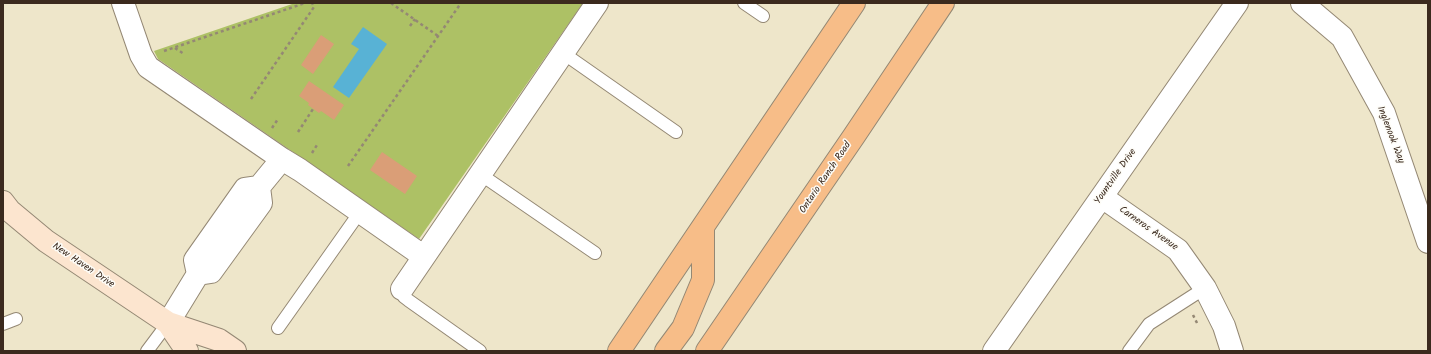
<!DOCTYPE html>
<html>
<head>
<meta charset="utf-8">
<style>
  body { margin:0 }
  #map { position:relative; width:1431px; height:354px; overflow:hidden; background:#eee6ca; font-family:Kalam,sans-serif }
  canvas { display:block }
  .frame { position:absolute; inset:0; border:4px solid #3b2a1e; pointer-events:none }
</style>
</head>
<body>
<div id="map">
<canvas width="1431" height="354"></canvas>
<div class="frame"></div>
</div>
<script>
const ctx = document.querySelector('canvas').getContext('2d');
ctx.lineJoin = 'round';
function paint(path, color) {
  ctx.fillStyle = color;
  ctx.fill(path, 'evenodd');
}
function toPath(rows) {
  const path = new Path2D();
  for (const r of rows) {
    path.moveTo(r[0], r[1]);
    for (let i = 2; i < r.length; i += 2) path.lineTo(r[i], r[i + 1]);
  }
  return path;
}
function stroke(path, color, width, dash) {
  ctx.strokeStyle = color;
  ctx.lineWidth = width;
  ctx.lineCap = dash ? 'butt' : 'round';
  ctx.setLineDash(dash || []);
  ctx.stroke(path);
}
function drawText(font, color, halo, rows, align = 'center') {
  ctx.font = font + ' Kalam,sans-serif';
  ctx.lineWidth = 3;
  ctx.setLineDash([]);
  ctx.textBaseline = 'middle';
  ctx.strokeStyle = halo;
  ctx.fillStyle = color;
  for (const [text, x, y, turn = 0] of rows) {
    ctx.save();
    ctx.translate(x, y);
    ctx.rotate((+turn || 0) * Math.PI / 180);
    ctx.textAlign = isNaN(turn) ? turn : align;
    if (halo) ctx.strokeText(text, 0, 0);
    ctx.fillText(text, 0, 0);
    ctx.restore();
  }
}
paint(toPath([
  [295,3,583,3,419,239,158,59,154,51]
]), '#adc165');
paint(toPath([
  [363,27,387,44,349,98,333,87,359,49,351,44]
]), '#58b2d5');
paint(toPath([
  [321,35,334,44,313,74,301,65],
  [309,81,344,105,334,120,321,111,319,113,308,105,309,103,299,96],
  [382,152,417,176,405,194,370,170]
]), '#da9e77');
const lane = toPath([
  [744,3,763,16],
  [563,53,676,132],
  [480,174,595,253],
  [402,289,404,297,408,300,480,351],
  [3,324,16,319],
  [278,328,360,212],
  [147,351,168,323],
  [1129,351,1149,324,1205,288]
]);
const street = toPath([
  [123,3,141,55,148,67,282,159,300,170,423,256],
  [1302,3,1342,37,1384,113,1428,242],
  [1102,197,1178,250,1205,288,1224,326,1232,351],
  [198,274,211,272,261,203,259,187],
  [402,289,597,3],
  [168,323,198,274,195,260,245,189,259,187,282,159],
  [994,351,1237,3]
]);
const secondary = toPath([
  [3,202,10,211,46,241,168,323,219,340,235,351],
  [168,323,187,351]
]);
const primary = toPath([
  [619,351,854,3],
  [666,351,683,328,703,280,703,227],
  [707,351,854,136,943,3]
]);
stroke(lane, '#948874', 14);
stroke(street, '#948874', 24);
stroke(secondary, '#948874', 24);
stroke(primary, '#948874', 24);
stroke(toPath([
  [391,3,438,36],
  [410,26,415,19],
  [175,48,184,54],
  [164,51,305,3],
  [251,99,314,7,312,3],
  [272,128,278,119],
  [298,132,313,109],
  [312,153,317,145],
  [348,166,461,3],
  [1193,315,1198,325]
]), '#948874', 2.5, [3, 3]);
stroke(lane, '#fff', 12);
stroke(street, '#fff', 22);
stroke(secondary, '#fce5cf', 22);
stroke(primary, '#f7bd88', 22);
drawText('10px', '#3b2a1e', '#fdfcf7', [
  ["Inglenook Way",1390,135,69],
  ["Yountville Drive",1116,177,-55],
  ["Ontario Ranch Road",826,178,-56],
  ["Carneros Avenue",1148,229,35],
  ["New Haven Drive",83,266,34]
]);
</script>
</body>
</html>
